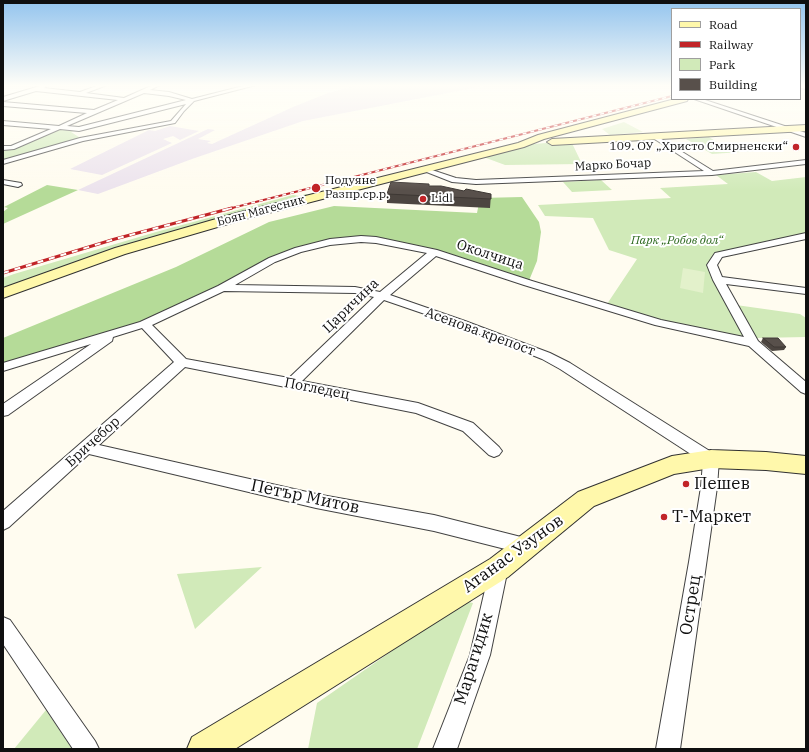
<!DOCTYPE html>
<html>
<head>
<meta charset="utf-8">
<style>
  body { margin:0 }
  #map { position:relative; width:809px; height:752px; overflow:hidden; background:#fffcf0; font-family:"IBM Plex Serif",serif }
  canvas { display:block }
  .frame { position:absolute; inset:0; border:4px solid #0f0f0f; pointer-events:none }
  .legend { position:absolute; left:671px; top:8px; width:130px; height:92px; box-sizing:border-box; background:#fff; border:1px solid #9f9f9f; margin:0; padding:5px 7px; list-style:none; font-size:12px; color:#0f0f0f }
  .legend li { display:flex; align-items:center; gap:8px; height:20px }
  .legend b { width:20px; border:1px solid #9f9f9f }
</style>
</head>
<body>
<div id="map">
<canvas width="809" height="752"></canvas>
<div class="frame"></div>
<ul class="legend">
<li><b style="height:5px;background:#fff8ab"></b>Road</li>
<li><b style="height:5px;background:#c12428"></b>Railway</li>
<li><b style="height:11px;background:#d1eab9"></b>Park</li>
<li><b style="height:11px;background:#58504b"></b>Building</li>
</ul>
</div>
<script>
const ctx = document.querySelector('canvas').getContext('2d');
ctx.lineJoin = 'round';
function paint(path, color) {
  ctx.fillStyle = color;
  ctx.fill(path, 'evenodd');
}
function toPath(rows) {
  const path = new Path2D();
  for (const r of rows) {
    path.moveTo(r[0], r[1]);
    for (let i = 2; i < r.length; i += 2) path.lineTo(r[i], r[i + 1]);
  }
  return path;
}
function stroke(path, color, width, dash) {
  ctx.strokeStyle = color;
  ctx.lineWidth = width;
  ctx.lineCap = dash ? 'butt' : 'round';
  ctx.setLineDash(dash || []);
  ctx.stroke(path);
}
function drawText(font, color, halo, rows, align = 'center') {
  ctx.font = font + ' "IBM Plex Serif",serif';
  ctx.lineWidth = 4;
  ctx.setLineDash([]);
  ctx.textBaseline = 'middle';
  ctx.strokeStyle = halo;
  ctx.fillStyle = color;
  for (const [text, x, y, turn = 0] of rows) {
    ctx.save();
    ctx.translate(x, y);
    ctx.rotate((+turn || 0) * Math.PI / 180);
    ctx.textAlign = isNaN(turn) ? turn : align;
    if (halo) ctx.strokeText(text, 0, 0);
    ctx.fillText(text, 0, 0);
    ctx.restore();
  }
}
paint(toPath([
  [358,85,489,85,303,121,192,159,98,194,78,190,208,129,215,130,198,139,211,141,207,143,212,144,293,107,328,93],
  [170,126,199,131,180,140,173,136,163,139,172,143,102,175,70,169,149,130,155,131]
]), '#ece3ed');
paint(toPath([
  [58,128,78,130,71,132,82,139,3,162,3,149,10,150],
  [709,137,720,144,738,142,755,151,712,154,686,139],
  [571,141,582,164,505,165,478,155,521,145],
  [756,172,772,181,806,177,806,236,718,255,712,265,753,343,605,307,637,259,609,250,593,218,545,216,538,205,671,198,660,188,728,184,716,175],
  [601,180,612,190,572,192,563,182],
  [306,194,309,196,3,290,3,278,14,274,156,232,293,195,299,196],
  [736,305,800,314,806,318,806,337,757,338],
  [262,567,195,629,177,574],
  [464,601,473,603,417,749,308,749,317,703],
  [46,710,72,749,14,749]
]), '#d1eab9');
paint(toPath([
  [47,185,78,190,3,224,3,212,8,208,4,207],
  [522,197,539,222,541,232,537,261,528,283,434,252,361,239,298,250,144,324,3,367,3,338,176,267,269,222,334,206,477,213,480,198]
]), '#b5db98');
paint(toPath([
  [624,122,643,132,610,135,602,129],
  [683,268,705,272,703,293,680,288]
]), '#e3f1cb');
const street = toPath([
  [43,85,46,87,44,88,80,92,99,85,107,85,86,93,124,98,153,85,160,85,150,90,169,92,192,99,247,85,256,85,194,101,184,111,175,123,83,141,3,164,3,160,80,138,171,121,186,104,79,131,60,129,14,149,3,150,3,146,11,146,51,129,3,125,3,121,59,126,87,113,3,106,3,102,94,110,118,100,36,91,3,101,3,97,43,85],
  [144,93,169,96,186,100,79,127,67,126,144,93],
  [800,85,806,85,806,89,800,88,800,85],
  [694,99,702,99,806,133,806,137,694,99],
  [655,135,713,171,806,160,806,164,712,175,476,184,452,182,419,169,423,167,456,178,476,180,704,171,653,138,652,137,655,135],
  [3,180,21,183,22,185,18,187,3,184,3,180],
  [806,233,806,239,722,257,717,265,722,277,806,288,806,294,726,284,758,341,806,382,806,394,801,392,749,346,655,325,524,285,436,256,390,295,465,321,550,353,570,363,716,455,719,459,717,487,680,749,656,749,689,562,701,487,703,462,560,369,542,359,457,325,384,300,302,381,418,403,473,423,499,447,502,451,499,455,494,457,489,455,463,431,416,413,185,367,99,445,316,494,434,515,525,538,531,540,534,546,531,552,525,554,434,531,316,508,89,454,9,527,3,530,3,511,174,362,142,328,113,337,112,341,8,415,3,416,3,404,91,344,3,371,3,363,140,322,218,286,269,258,295,248,330,239,361,236,376,237,437,250,532,281,661,320,744,337,713,280,707,265,715,253,806,233],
  [361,242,376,243,427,253,380,292,355,287,235,285,275,262,301,252,330,245,361,242],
  [224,291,355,293,374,297,289,378,186,359,152,325,224,291],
  [499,559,505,562,508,568,490,655,457,749,433,749,470,655,490,568,493,562,499,559],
  [3,617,10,620,95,741,99,749,73,749,3,644,3,617]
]);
const secondary = toPath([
  [675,99,688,99,687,101,544,139,524,147,245,219,125,254,3,298,3,288,115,248,237,213,518,143,538,135,675,99],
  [806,125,806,131,552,145,547,142,552,139,806,125],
  [711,450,766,452,806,456,806,474,766,470,711,468,674,474,594,506,508,577,235,749,187,749,192,737,490,559,578,492,672,456,711,450]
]);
stroke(street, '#424242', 2);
stroke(secondary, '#313131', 2);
paint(street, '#fff');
paint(secondary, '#fff8ab');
const railFar1 = toPath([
  [228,209,672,96]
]);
const rail = toPath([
  [3,273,115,239,232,208]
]);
stroke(railFar1, '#c12428', 2);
stroke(rail, '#c12428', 3);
stroke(railFar1, '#fff', 1.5, [4]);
stroke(rail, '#fff', 2, [6]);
paint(toPath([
  [429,186,464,191,491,194,490,208,387,203,387,194],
  [763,338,786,347,784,350,772,351,761,342]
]), '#4c4540');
const building = toPath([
  [391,182,429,184,429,186,441,186,464,191,466,189,491,194,491,199,387,194,391,182],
  [763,338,778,338,786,347,774,347,763,338]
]);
paint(building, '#58504b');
stroke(building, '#3e3834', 1);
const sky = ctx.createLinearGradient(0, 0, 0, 190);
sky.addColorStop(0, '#93c4ee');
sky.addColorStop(0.45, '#fffef8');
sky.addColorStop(1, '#fffef800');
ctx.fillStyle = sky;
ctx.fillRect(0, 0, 809, 190);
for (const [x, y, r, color] of [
  [796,147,4,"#c12428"],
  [316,188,5,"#c12428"],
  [423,199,4,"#c12428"],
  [686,484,4,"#c12428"],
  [664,517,4,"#c12428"]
]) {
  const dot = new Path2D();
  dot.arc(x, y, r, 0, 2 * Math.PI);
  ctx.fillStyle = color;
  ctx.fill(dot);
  stroke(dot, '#fff', 1.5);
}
drawText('12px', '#0f0f0f', '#fff', [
  ["109. ОУ „Христо Смирненски“",788,147,"right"],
  ["Подуяне",325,181],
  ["Разпр.ср.р.",325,195],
  ["Lidl",431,199]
], 'left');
drawText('12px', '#0f0f0f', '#fff', [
  ["Марко Бочар",613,165,-3],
  ["Боян Магесник",261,211,-15]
]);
drawText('italic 12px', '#2b681d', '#fff', [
  ["Парк „Робов дол“",677,241]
]);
drawText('14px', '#0f0f0f', '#fff', [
  ["Околчица",490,255,18],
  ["Царичина",351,306,-44],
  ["Асенова крепост",480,332,20],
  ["Погледец",317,389,11],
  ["Бричебор",93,442,-42]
]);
drawText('17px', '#0f0f0f', '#fff', [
  ["Пешев",694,484],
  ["Т-Маркет",672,517]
], 'left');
drawText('17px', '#0f0f0f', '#fff', [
  ["Петър Митов",305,497,12],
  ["Атанас Узунов",513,554,-36],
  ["Острец",691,605,-81],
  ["Марагидик",474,659,-73]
]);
</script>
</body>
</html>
